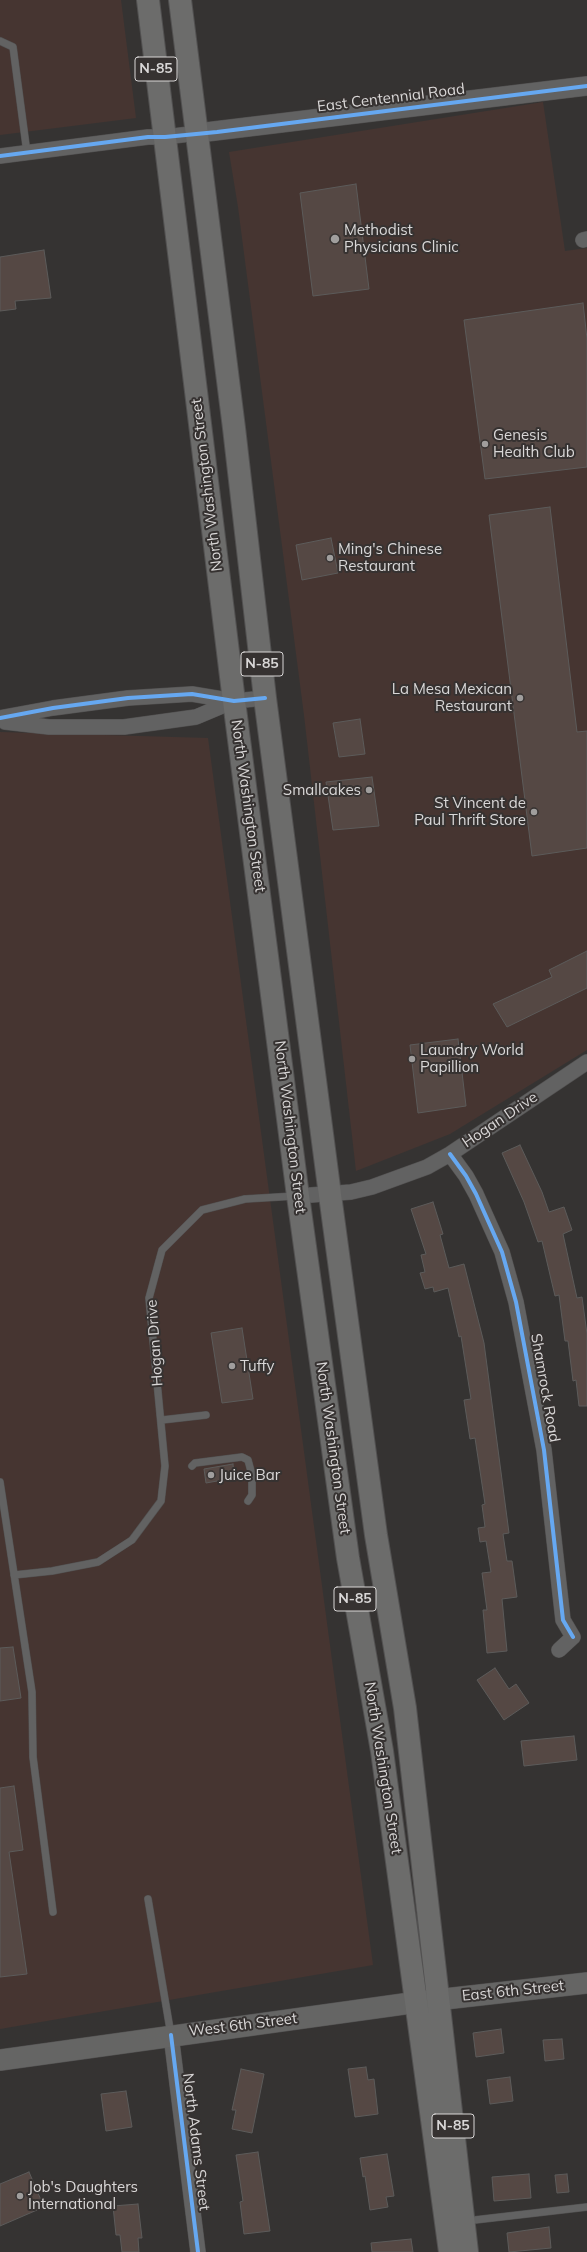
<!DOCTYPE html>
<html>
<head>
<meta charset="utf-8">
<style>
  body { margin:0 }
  canvas { display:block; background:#353332 }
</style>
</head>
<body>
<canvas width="587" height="2252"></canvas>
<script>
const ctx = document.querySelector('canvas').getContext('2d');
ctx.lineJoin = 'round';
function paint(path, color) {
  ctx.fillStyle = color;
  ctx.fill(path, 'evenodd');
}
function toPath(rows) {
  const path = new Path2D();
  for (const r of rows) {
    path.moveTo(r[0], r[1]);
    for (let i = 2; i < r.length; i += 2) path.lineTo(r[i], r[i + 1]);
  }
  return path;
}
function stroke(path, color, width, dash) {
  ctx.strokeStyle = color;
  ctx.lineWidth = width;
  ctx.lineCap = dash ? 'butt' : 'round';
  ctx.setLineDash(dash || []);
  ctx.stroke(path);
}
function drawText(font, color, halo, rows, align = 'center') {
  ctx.font = font + ' Mulish,sans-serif';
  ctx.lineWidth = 4;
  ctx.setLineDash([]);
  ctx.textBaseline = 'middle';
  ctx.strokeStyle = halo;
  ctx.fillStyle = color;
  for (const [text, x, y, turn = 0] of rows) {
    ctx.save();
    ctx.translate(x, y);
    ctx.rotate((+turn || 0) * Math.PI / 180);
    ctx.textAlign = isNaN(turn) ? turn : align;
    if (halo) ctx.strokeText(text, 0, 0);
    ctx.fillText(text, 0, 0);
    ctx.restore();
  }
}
paint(toPath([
  [0,0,121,0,136,118,0,135],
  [543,102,565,251,587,248,587,1050,450,1134,356,1171,304,715,238,207,229,152],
  [0,732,208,738,373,1965,0,2029]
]), '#463531');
const building = toPath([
  [356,184,369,289,313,296,300,193,356,184],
  [44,250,51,298,15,301,16,309,0,311,0,257,44,250],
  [583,303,587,339,587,467,485,479,464,320,583,303],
  [550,507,577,732,587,731,587,848,532,856,489,515,550,507],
  [331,538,338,573,302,580,296,545,331,538],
  [360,719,365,754,339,757,333,723,360,719],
  [372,777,379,826,333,830,326,782,372,777],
  [587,951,587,988,507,1027,493,1004,552,977,549,970,587,951],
  [458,1039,466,1106,418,1113,410,1045,458,1039],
  [520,1145,542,1192,549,1212,564,1207,572,1230,563,1234,577,1298,582,1297,587,1334,587,1406,579,1406,576,1380,573,1381,568,1341,565,1341,559,1295,555,1296,542,1241,538,1242,524,1202,502,1153,520,1145],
  [433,1202,443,1234,440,1235,449,1268,464,1264,484,1343,509,1533,503,1534,507,1561,512,1561,517,1597,502,1599,507,1651,487,1653,483,1610,487,1610,482,1573,491,1572,486,1541,480,1542,478,1528,485,1527,482,1505,485,1504,475,1438,470,1439,464,1400,471,1399,461,1336,459,1337,448,1288,434,1292,433,1287,425,1289,420,1273,425,1272,421,1255,426,1254,411,1209,433,1202],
  [242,1328,253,1399,222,1403,211,1333,242,1328],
  [233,1464,234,1478,206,1483,204,1469,233,1464],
  [13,1647,21,1698,0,1701,0,1648,13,1647],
  [495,1668,509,1689,516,1684,529,1703,504,1720,477,1680,495,1668],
  [574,1736,577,1760,524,1766,521,1741,574,1736],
  [14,1786,23,1850,9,1852,27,1974,0,1977,0,1788,14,1786],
  [501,2029,504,2053,476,2057,473,2033,501,2029],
  [562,2039,564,2059,545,2061,543,2040,562,2039],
  [366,2067,368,2080,374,2079,378,2114,355,2117,348,2069,366,2067],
  [241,2069,264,2074,252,2133,232,2129,236,2110,232,2110,241,2069],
  [510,2077,513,2101,490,2104,487,2080,510,2077],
  [126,2091,132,2127,106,2131,101,2094,126,2091],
  [258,2152,270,2231,244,2234,240,2202,243,2201,236,2155,258,2152],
  [387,2154,394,2196,386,2197,388,2207,370,2210,365,2176,363,2177,360,2158,387,2154],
  [29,2172,44,2207,0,2226,0,2184,29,2172],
  [529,2174,531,2198,494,2201,492,2177,529,2174],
  [567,2174,569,2192,557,2193,555,2175,567,2174],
  [138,2204,142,2238,138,2238,139,2252,122,2252,120,2235,116,2235,113,2206,138,2204],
  [549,2227,551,2248,509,2252,507,2233,549,2227],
  [411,2239,413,2252,372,2252,371,2243,411,2239]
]);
paint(building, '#554844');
stroke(building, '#5c5b5a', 1);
const service = toPath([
  [0,41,13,47,27,153],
  [162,1420,206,1415],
  [192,1466,195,1463,242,1457,248,1460,252,1475,252,1495,248,1501],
  [0,1482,32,1692,33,1757,53,1912],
  [14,1575,52,1571,98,1562,132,1540,161,1501,165,1466,149,1298,162,1250,202,1210,245,1199,295,1196],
  [148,1899,171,2035],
  [466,2221,587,2207]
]);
const minor = toPath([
  [0,156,148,137,165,137,198,133],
  [583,240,587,239],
  [0,718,53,708,128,698,192,694,234,701,265,698],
  [5,722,49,727,124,727,196,717,234,701],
  [450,1154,466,1176,476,1194,502,1252,516,1302,544,1450,563,1620,573,1637],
  [298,1196,351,1192,372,1187,427,1167,450,1154,587,1062],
  [559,1650,573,1637],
  [171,2035,198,2252]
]);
const tertiary = toPath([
  [198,133,587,86]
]);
const secondary = toPath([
  [0,2060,418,2002,587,1983]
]);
const primary = toPath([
  [148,0,234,701,298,1196,348,1558,382,1751,450,2252],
  [180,0,234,428,265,698,330,1195,376,1535,405,1708,467,2252]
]);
stroke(service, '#525151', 8);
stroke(minor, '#525151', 16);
stroke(tertiary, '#525151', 20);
stroke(secondary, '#525151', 22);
stroke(primary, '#525151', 24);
stroke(service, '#626262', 7);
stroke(minor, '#626262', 15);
stroke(tertiary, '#626262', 19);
stroke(secondary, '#656564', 21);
stroke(primary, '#6c6c6b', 22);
stroke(toPath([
  [0,156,148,137,165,137,217,132,587,86],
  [0,718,53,708,128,698,192,694,234,701,265,698],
  [450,1154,466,1176,476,1194,502,1252,516,1302,544,1450,563,1620,573,1637],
  [171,2035,198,2252]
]), '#66a8f1', 4);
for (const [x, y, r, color] of [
  [335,239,5,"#a09e9d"],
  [485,444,4,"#a09e9d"],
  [330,558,4,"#a09e9d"],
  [520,698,4,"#a09e9d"],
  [369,790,4,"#a09e9d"],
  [534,812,4,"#a09e9d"],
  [412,1059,4,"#a09e9d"],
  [232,1366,4,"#a09e9d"],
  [211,1475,4,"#a09e9d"],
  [20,2196,4,"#a09e9d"]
]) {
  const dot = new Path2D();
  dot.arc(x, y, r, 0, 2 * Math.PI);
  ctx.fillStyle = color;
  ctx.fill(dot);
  stroke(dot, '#363231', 1.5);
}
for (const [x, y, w] of [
  [156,69,42],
  [262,664,42],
  [355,1599,42],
  [453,2126,42]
]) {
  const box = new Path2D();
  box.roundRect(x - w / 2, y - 12, w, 24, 3);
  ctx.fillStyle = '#363231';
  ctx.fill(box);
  stroke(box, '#d9d7d7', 1);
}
drawText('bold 14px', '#d9d7d7', null, [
  ["N-85",156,69],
  ["N-85",262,664],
  ["N-85",355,1599],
  ["N-85",453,2126]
]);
drawText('15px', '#d9d7d7', '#363231', [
  ["East Centennial Road",391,98,-7],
  ["North Washington Street",207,485,-97],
  ["North Washington Street",248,806,82],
  ["Hogan Drive",500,1120,-34],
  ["North Washington Street",290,1127,83],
  ["Hogan Drive",155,1343,-94],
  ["Shamrock Road",545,1388,80],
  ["North Washington Street",333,1448,82],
  ["North Washington Street",383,1768,81],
  ["East 6th Street",513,1991,-6],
  ["West 6th Street",243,2025,-7],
  ["North Adams Street",196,2142,83]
]);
drawText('15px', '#d9d7d7', '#363231', [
  ["Methodist",344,230],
  ["Physicians Clinic",344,247],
  ["Genesis",493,435],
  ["Health Club",493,452],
  ["Ming's Chinese",338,549],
  ["Restaurant",338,566],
  ["La Mesa Mexican",512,689,"right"],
  ["Restaurant",512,706,"right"],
  ["Smallcakes",361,790,"right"],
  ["St Vincent de",526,803,"right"],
  ["Paul Thrift Store",526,820,"right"],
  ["Laundry World",420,1050],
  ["Papillion",420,1067],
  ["Tuffy",240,1366],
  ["Juice Bar",219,1475],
  ["Job's Daughters",28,2187],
  ["International",28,2204]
], 'left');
</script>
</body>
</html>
